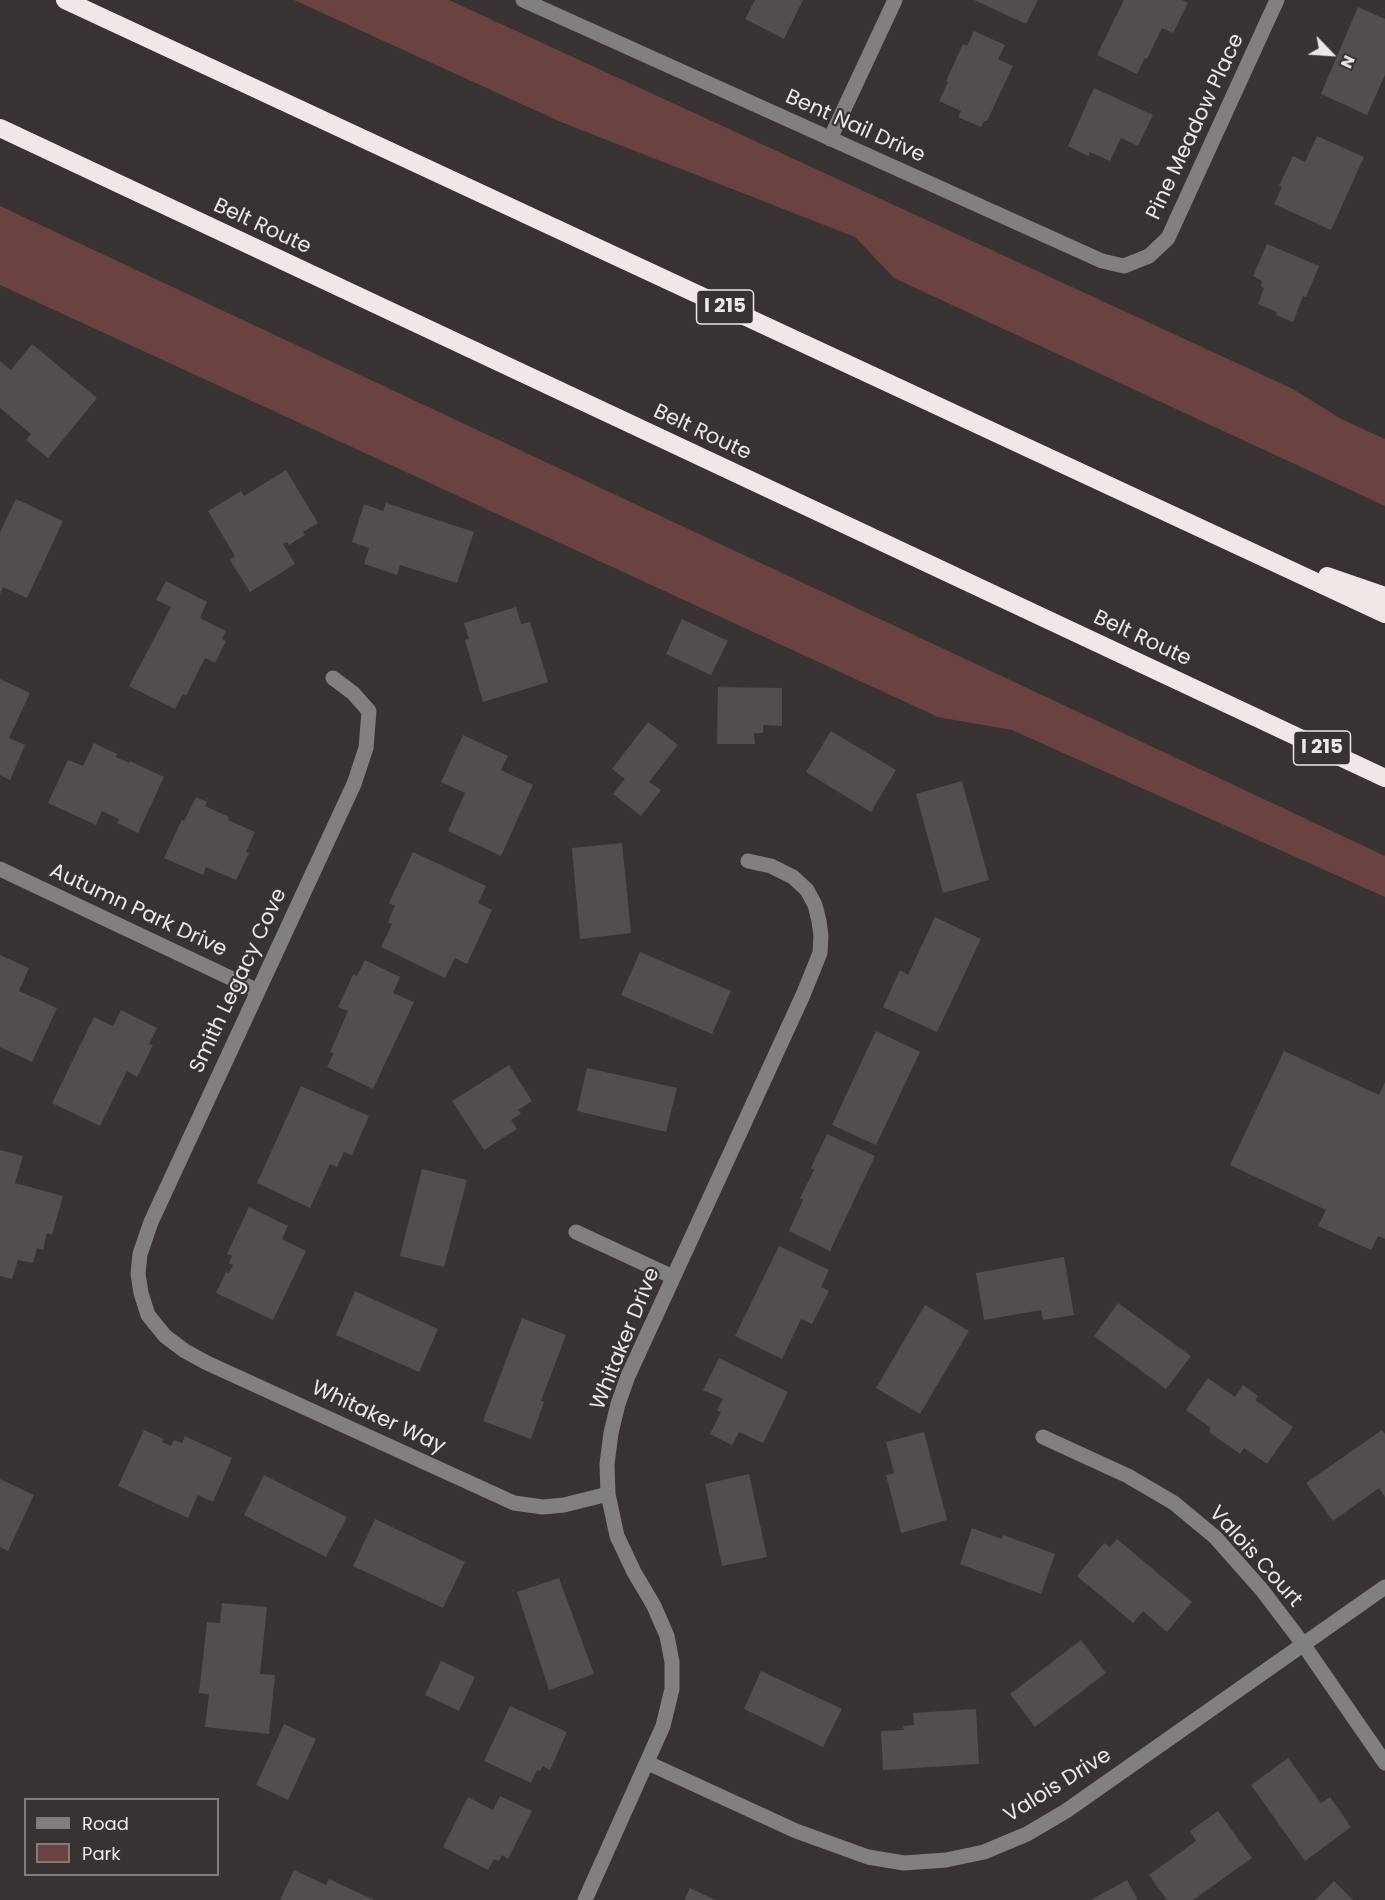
<!DOCTYPE html>
<html>
<head>
<meta charset="utf-8">
<style>
  body { margin:0 }
  #map { position:relative; width:1385px; height:1900px; overflow:hidden; background:#393232; font-family:Poppins,sans-serif }
  canvas { display:block }
  .legend { position:absolute; left:24px; top:1798px; width:195px; height:78px; box-sizing:border-box; background:#393232; border:2px solid #817b7b; margin:0; padding:8px 10px; list-style:none; font-size:18px; color:#ede8e8 }
  .legend li { display:flex; align-items:center; gap:12px; height:30px }
  .legend b { width:30px; border:2px solid #817b7b }
  .north { position:absolute; left:1301px; top:24px; width:60px; height:60px; -webkit-text-stroke:4px #393232; paint-order:stroke; rotate:115deg; font-size:16px; font-weight:700; line-height:24px; text-align:center; color:#ede8e8 }
  .north::after { content:''; display:block; margin:auto; width:21px; height:27px; background:#ede8e8; clip-path:polygon(50% 0,100% 100%,50% 72%,0 100%) }
</style>
</head>
<body>
<div id="map">
<canvas width="1385" height="1900"></canvas>
<ul class="legend">
<li><b style="height:8px;background:#827f7f"></b>Road</li>
<li><b style="height:16px;background:#6b4242"></b>Park</li>
</ul>
<div class="north">N</div>
</div>
<script>
const ctx = document.querySelector('canvas').getContext('2d');
ctx.lineJoin = 'round';
function paint(path, color) {
  ctx.fillStyle = color;
  ctx.fill(path, 'evenodd');
}
function toPath(rows) {
  const path = new Path2D();
  for (const r of rows) {
    path.moveTo(r[0], r[1]);
    for (let i = 2; i < r.length; i += 2) path.lineTo(r[i], r[i + 1]);
  }
  return path;
}
function stroke(path, color, width, dash) {
  ctx.strokeStyle = color;
  ctx.lineWidth = width;
  ctx.lineCap = dash ? 'butt' : 'round';
  ctx.setLineDash(dash || []);
  ctx.stroke(path);
}
function drawText(font, color, halo, rows, align = 'center') {
  ctx.font = font + ' Poppins,sans-serif';
  ctx.lineWidth = 4.5;
  ctx.setLineDash([]);
  ctx.textBaseline = 'middle';
  ctx.strokeStyle = halo;
  ctx.fillStyle = color;
  for (const [text, x, y, turn = 0] of rows) {
    ctx.save();
    ctx.translate(x, y);
    ctx.rotate((+turn || 0) * Math.PI / 180);
    ctx.textAlign = isNaN(turn) ? turn : align;
    if (halo) ctx.strokeText(text, 0, 0);
    ctx.fillText(text, 0, 0);
    ctx.restore();
  }
}
paint(toPath([
  [294,0,449,0,1215,353,1293,389,1341,419,1385,439,1385,506,894,278,855,237,561,122],
  [0,206,1385,856,1385,897,1012,730,938,717,0,285]
]), '#6b4242');
paint(toPath([
  [755,0,803,0,784,39,745,19],
  [974,0,1038,0,1026,24],
  [1124,0,1182,0,1188,3,1173,33,1162,28,1147,59,1145,58,1137,74,1097,55],
  [1358,7,1385,19,1385,75,1367,115,1321,94],
  [974,31,1005,45,998,59,1013,66,987,121,984,121,981,127,958,117,961,111,939,101,948,82,946,81,963,44,967,46],
  [1094,88,1153,115,1138,146,1121,138,1110,161,1090,152,1088,156,1068,146],
  [1317,136,1364,157,1331,230,1274,204,1282,187,1279,186,1293,156,1305,162],
  [1267,244,1319,266,1306,297,1303,296,1293,322,1276,315,1277,312,1258,304,1264,288,1261,286,1262,281,1253,276],
  [32,344,97,398,48,458,26,440,31,434,0,408,0,361,11,370],
  [286,470,318,523,303,532,305,535,289,545,287,542,283,544,295,564,250,592,230,560,235,556,208,511,241,491,244,496],
  [16,499,63,521,27,598,3,587,0,594,0,532],
  [386,503,474,532,457,583,400,565,397,575,364,564,369,548,352,542,364,504,383,511],
  [166,581,207,602,200,618,226,631,222,639,226,641,215,663,205,658,186,696,183,694,175,709,129,686,171,607,156,600],
  [516,607,521,624,530,622,548,682,483,702,465,640,469,639,464,623],
  [682,619,728,641,711,675,666,654],
  [0,679,30,693,9,738,25,745,10,780,0,775],
  [718,687,782,688,782,726,763,725,763,733,754,733,755,744,717,744],
  [648,722,678,745,649,782,661,790,641,816,613,794,625,779,612,769],
  [831,731,896,770,871,812,806,772],
  [463,735,508,756,501,770,533,785,501,856,448,831,465,793,441,782],
  [94,743,117,754,116,757,129,763,130,761,164,777,138,833,117,823,119,819,102,811,96,825,48,803,68,760,83,766],
  [962,781,989,880,943,893,916,794],
  [196,797,207,802,205,806,229,817,228,820,255,832,246,852,249,853,236,880,206,867,203,875,164,858,182,820,184,821],
  [622,843,631,933,580,939,572,848],
  [413,852,486,886,478,903,492,910,467,964,455,958,445,978,381,947,392,924,388,922,395,906,389,903],
  [935,917,981,939,937,1032,883,1007,900,970,908,975],
  [640,952,731,991,712,1034,621,995],
  [0,955,29,968,19,991,57,1008,32,1062,0,1047],
  [365,960,400,977,393,993,414,1002,373,1089,327,1067,334,1053,330,1052,348,1011,338,1007,353,975,357,976],
  [121,1010,157,1028,149,1044,153,1045,137,1077,127,1071,100,1126,52,1103,94,1017,113,1026],
  [876,1031,920,1052,876,1145,832,1125],
  [1284,1051,1379,1095,1385,1082,1385,1239,1378,1236,1371,1250,1318,1226,1326,1210,1230,1165],
  [509,1065,532,1101,518,1110,521,1114,511,1120,517,1129,484,1150,452,1101],
  [587,1068,677,1088,666,1132,577,1111],
  [301,1086,369,1116,352,1155,344,1152,337,1167,330,1164,310,1208,257,1183],
  [827,1134,875,1156,830,1251,789,1231,803,1200,800,1198,814,1170,811,1168],
  [0,1150,23,1156,15,1183,63,1196,52,1235,47,1233,43,1250,37,1248,33,1263,18,1260,12,1279,0,1276],
  [422,1169,467,1180,444,1267,400,1256],
  [249,1207,288,1226,282,1239,306,1251,273,1320,216,1293,226,1272,228,1274,233,1265,229,1263,232,1256,227,1254],
  [779,1246,829,1270,821,1287,829,1291,812,1324,801,1319,782,1359,735,1336],
  [1064,1257,1074,1315,1043,1320,1041,1310,984,1320,976,1273],
  [355,1291,438,1329,419,1372,336,1335],
  [1118,1303,1191,1356,1166,1389,1094,1336],
  [925,1305,969,1331,920,1414,876,1388],
  [522,1318,566,1335,541,1401,544,1402,531,1439,483,1421],
  [719,1358,788,1392,763,1443,739,1432,732,1445,710,1434,721,1412,717,1410,723,1399,703,1390],
  [1208,1378,1235,1397,1243,1385,1258,1396,1255,1400,1293,1427,1267,1464,1244,1448,1240,1454,1209,1432,1211,1428,1186,1410],
  [144,1430,164,1439,162,1442,171,1446,174,1440,182,1443,185,1436,232,1458,213,1502,198,1495,188,1518,118,1486],
  [1382,1430,1385,1434,1385,1497,1379,1488,1333,1521,1306,1483],
  [924,1432,947,1520,901,1533,886,1475,894,1473,886,1442],
  [749,1474,767,1557,722,1566,705,1484],
  [264,1475,347,1517,326,1557,244,1515],
  [0,1479,34,1495,8,1551,0,1547],
  [375,1519,465,1562,443,1608,353,1566],
  [972,1528,1002,1539,1003,1535,1055,1554,1041,1594,960,1564],
  [1117,1539,1192,1602,1167,1632,1143,1611,1133,1623,1077,1576,1104,1543,1110,1547],
  [559,1578,594,1674,549,1690,517,1592],
  [222,1603,267,1607,260,1674,275,1675,269,1734,205,1727,209,1694,199,1693,207,1622,220,1623],
  [1081,1640,1106,1673,1035,1727,1010,1694],
  [441,1661,475,1677,459,1711,425,1695],
  [761,1671,842,1709,823,1747,744,1709],
  [510,1706,567,1732,550,1770,543,1766,540,1771,537,1770,531,1783,484,1761],
  [976,1709,979,1764,883,1770,881,1731,904,1730,903,1726,914,1725,913,1713],
  [284,1724,316,1739,288,1800,256,1785],
  [1288,1758,1321,1803,1330,1797,1351,1827,1305,1861,1251,1785],
  [500,1796,532,1811,508,1859,502,1855,499,1861,494,1859,488,1870,443,1847,468,1797,493,1810],
  [1218,1811,1252,1858,1193,1900,1167,1900,1149,1875,1196,1841,1190,1831],
  [294,1870,326,1885,329,1879,374,1900,280,1900],
  [1127,1880,1138,1900,1091,1900],
  [1334,1881,1353,1900,1315,1900],
  [690,1888,715,1900,684,1900]
]), '#544d4d');
stroke(toPath([
  [523,0,1102,261,1124,266,1149,256,1168,238,1277,0],
  [830,139,895,0],
  [333,678,353,693,369,711,366,748,354,784,151,1222,140,1254,138,1274,141,1293,148,1315,165,1336,185,1351,207,1363,514,1503,543,1507,564,1505,608,1494],
  [0,869,258,991],
  [576,1232,673,1277],
  [1043,1437,1128,1476,1174,1503,1215,1537,1262,1590,1303,1644,1385,1763],
  [648,1763,796,1831,868,1857,904,1863,946,1860,984,1852,1027,1834,1066,1811,1385,1587],
  [585,1900,663,1726,672,1689,672,1662,667,1636,654,1606,634,1572,617,1536,608,1494,607,1464,611,1433,618,1404,628,1376,803,995,820,953,821,936,819,921,815,905,807,890,793,877,771,866,748,861]
]), '#827f7f', 15);
stroke(toPath([
  [65,0,1385,614],
  [0,128,1385,778],
  [1327,576,1385,596]
]), '#f0e7e7', 18);
for (const [x, y, w] of [
  [725,307,57],
  [1322,748,57]
]) {
  const box = new Path2D();
  box.roundRect(x - w / 2, y - 17, w, 34, 4.5);
  ctx.fillStyle = '#393232';
  ctx.fill(box);
  stroke(box, '#ede8e8', 1.5);
}
drawText('bold 20px', '#ede8e8', null, [
  ["I 215",725,307],
  ["I 215",1322,748]
]);
drawText('21px', '#ede8e8', '#393232', [
  ["Bent Nail Drive",855,127,24],
  ["Pine Meadow Place",1196,127,-65],
  ["Belt Route",262,227,25],
  ["Belt Route",702,433,25],
  ["Belt Route",1142,639,25],
  ["Autumn Park Drive",138,911,25],
  ["Smith Legacy Cove",239,981,-65],
  ["Whitaker Drive",626,1339,-68],
  ["Whitaker Way",378,1418,25],
  ["Valois Court",1255,1557,48],
  ["Valois Drive",1058,1786,-32]
]);
</script>
</body>
</html>
